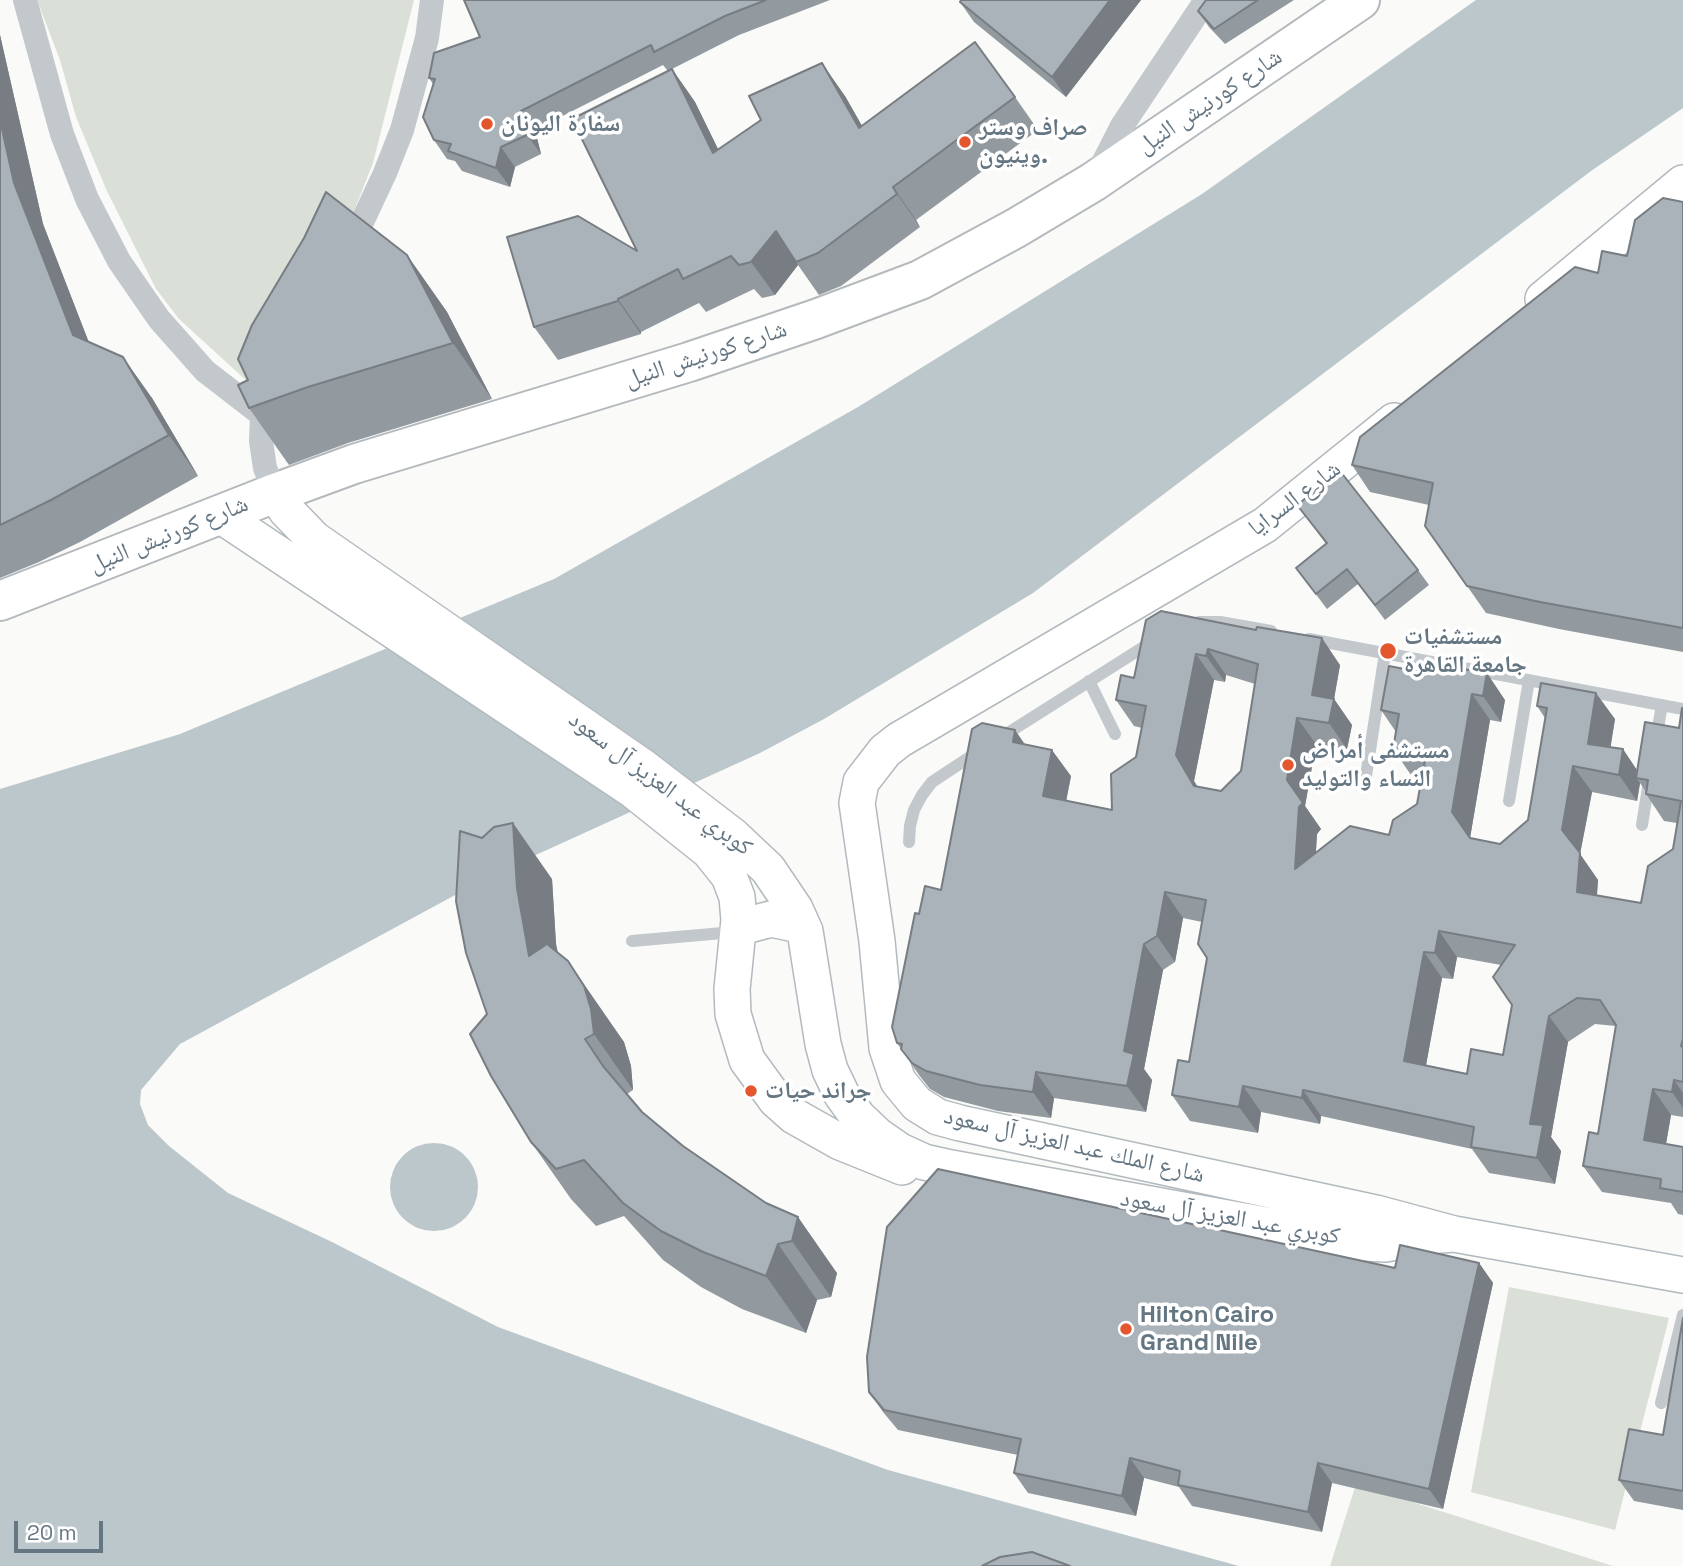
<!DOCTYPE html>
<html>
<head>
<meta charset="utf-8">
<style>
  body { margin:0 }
  #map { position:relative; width:1683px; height:1566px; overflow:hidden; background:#fafaf8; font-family:"Space Grotesk",sans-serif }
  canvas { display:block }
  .scale { position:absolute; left:14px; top:1521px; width:89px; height:32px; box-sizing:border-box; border:4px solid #657683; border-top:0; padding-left:9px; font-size:21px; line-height:24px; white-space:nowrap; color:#657683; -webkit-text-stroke:5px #fff; paint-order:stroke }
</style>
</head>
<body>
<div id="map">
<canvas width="1683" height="1566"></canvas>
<div class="scale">20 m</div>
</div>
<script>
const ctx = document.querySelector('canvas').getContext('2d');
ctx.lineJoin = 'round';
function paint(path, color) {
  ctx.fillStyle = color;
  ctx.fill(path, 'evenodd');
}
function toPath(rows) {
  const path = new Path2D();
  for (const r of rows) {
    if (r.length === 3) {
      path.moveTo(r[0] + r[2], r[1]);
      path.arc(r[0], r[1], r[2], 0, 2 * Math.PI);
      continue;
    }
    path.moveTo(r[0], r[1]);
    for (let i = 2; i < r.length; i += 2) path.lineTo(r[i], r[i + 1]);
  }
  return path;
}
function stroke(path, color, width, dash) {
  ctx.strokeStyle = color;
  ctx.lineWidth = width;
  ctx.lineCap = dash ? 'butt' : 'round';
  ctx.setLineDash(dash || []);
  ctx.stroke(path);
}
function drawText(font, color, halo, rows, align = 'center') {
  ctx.font = font + ' "Space Grotesk","Noto Naskh Arabic",sans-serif';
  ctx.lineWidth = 7;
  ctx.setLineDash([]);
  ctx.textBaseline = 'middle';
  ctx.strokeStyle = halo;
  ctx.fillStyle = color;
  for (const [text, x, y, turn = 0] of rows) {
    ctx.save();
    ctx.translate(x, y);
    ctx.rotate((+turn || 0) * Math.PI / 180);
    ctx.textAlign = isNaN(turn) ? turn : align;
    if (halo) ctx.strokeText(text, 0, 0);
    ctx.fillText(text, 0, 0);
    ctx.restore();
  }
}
paint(toPath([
  [37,0,414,0,373,163,352,216,248,382,179,319,156,289,106,189,76,117,60,60],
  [1509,1287,1669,1318,1615,1530,1471,1492],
  [1356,1484,1613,1566,1330,1566]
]), '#dadfd7');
paint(toPath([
  [1476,0,1683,0,1683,108,1591,171,1033,593,824,719,760,753,494,874,180,1044,141,1090,140,1104,148,1125,169,1146,228,1193,332,1242,498,1327,888,1470,1239,1566,0,1566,0,789,180,734,554,579,858,407,1202,194],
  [434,1187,44]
]), '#bbc7cb');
const secondary = toPath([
  [1543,299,1683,183],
  [1394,421,1265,525,899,740,885,751,861,782,857,803,877,941,887,1048,898,1081,917,1104,938,1117,960,1123,1376,1213,1454,1234],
  [275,493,286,510,314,539,643,767,733,836,768,869,795,909,805,931,823,1044,830,1070,842,1095,858,1117,877,1135,900,1151,924,1162,951,1168,1365,1243,1385,1244,1427,1236,1454,1234,1683,1275],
  [220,515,634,791,709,851,729,876,737,897,739,920,732,989,733,1014,747,1060,776,1100,794,1116,840,1142,902,1167],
  [738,932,748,925,771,919,795,924,805,931]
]);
const highway = toPath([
  [0,601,275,493,354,464,689,362,816,319,920,280,1016,228,1093,182,1360,0]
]);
stroke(secondary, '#b3babf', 38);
stroke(highway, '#b4b9bd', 42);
stroke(toPath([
  [1199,622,1220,622,1271,631],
  [1309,639,1683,709],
  [1089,681,1115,734],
  [1000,738,1153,641],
  [1656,739,1662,705],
  [1366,776,1385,653],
  [1509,801,1529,680],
  [1642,825,1649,781],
  [909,842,910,826,914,810,922,795,932,782,979,751],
  [632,941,734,932],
  [1661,1403,1683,1315]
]), '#c3c8cc', 12);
stroke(toPath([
  [25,0,62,134,87,199,119,261,159,319,205,371,262,415],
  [1097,175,1122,126,1206,0],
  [349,250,385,173,402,130,427,38,432,0],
  [270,396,262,415,261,441,265,468,275,493]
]), '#c3c8cc', 24);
stroke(secondary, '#fff', 35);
stroke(highway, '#fff', 38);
paint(toPath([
  [464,0,830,0,739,35,668,71,672,69,695,102,718,149,845,96,862,126,1015,97,1038,130,916,220,920,227,841,286,819,295,798,265,775,295,762,298,754,289,706,312,699,303,641,332,641,334,558,360,534,327,637,251,668,71,663,65,535,130,541,154,515,167,510,187,462,171,455,161,447,159,434,140,433,84,429,78,480,37],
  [961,0,1141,0,1066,97,974,22,960,2],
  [1206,0,1294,0,1225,44,1209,27,1198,11],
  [0,35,43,224,88,341,152,398,198,476,80,542,39,562,0,578],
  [1683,202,1683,652,1559,629,1486,613,1425,526,1429,505,1370,492,1352,465,1598,273,1627,256],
  [407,255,447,312,492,399,348,443,289,465,249,408,248,380],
  [1297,505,1418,570,1429,585,1385,620,1358,584,1327,609,1296,568,1326,544],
  [1146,620,1340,665,1334,699,1352,725,1347,749,1316,744,1305,806,1321,829,1317,834,1316,852,1389,835,1417,804,1422,777,1411,775,1393,749,1396,732,1381,710,1389,666,1505,700,1501,722,1490,720,1470,838,1500,844,1528,820,1545,718,1537,706,1615,719,1610,747,1637,770,1679,728,1683,708,1683,1117,1671,1115,1666,1144,1683,1147,1683,1215,1678,1214,1671,1203,1602,1192,1583,1166,1598,1134,1616,1026,1595,1024,1568,1042,1551,1137,1561,1151,1555,1184,1489,1173,1472,1149,1321,1116,1320,1124,1261,1112,1258,1133,1190,1121,1172,1095,1189,1062,1207,958,1202,922,1183,918,1175,962,1163,970,1144,1069,1152,1080,1146,1112,1054,1098,1051,1118,998,1111,944,1097,930,1089,919,1075,897,1043,919,914,941,890,1026,745,1071,776,1066,801,1112,810,1136,757,1142,728,1134,726,1116,700,1134,678],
  [1226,675,1255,684,1241,771,1221,791,1197,786,1194,781,1214,680,1225,682],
  [1640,783,1646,792,1646,794,1664,821,1677,823,1673,849,1641,903,1597,896,1598,880,1580,854,1592,792,1637,801],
  [1457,957,1501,965,1512,1005,1503,1055,1467,1074,1426,1065,1442,978,1453,979],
  [552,879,556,944,558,953,624,1042,631,1066,633,1090,627,1094,642,1112,837,1273,831,1297,817,1300,806,1333,742,1309,701,1287,663,1260,624,1216,596,1226,571,1199,531,1142,487,1014],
  [1479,1263,1493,1283,1443,1509,1332,1483,1322,1532,1192,1506,1179,1487,1144,1478,1136,1516,1028,1493,1014,1473,1018,1455,898,1430,883,1412,869,1392,1395,1268],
  [1683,1318,1683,1510,1634,1501,1619,1480,1663,1435]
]), '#929a9f');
paint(toPath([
  [1110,0,1141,0,1066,97,1052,77],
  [0,35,43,224,102,376,73,335,14,183,0,120],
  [822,63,845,96,882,161,859,128],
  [672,69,695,102,736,186,713,153],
  [521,111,535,130,541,154,527,135],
  [501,147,515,167,510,187,496,168],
  [893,187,916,220,920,227,897,194],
  [776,231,798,265,775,295,751,262],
  [407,255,447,312,492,399,453,343],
  [618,299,641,332,641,334,618,301],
  [123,357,152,398,198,476,169,435],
  [1322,638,1340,665,1334,699,1352,725,1347,749,1329,723,1312,695],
  [1208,649,1226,675,1225,682,1206,656],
  [1196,654,1214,680,1194,781,1213,812,1194,786,1176,755],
  [1487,673,1505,700,1501,722,1483,696],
  [1596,693,1615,719,1607,770,1588,744],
  [1472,694,1490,720,1470,838,1452,812],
  [1297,718,1316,744,1305,806,1321,829,1317,834,1313,895,1295,869,1287,780],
  [1015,730,1033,756,1013,742],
  [1623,749,1641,776,1636,778,1640,783,1637,801,1619,775],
  [1052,750,1071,776,1062,822,1043,796],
  [1573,766,1592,792,1580,854,1598,880,1595,918,1577,892,1562,830],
  [513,823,552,879,556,944,569,1012,529,956,517,888],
  [1165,892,1183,918,1175,962,1157,936],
  [1439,931,1457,957,1453,979,1435,953],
  [1144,944,1163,970,1144,1069,1152,1080,1146,1112,1127,1086,1124,1051],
  [1424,952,1442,978,1422,1087,1404,1061],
  [568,961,624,1042,631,1066,633,1090,594,1034],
  [1549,1016,1568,1042,1551,1137,1561,1151,1555,1184,1537,1158,1530,1124],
  [1036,1072,1054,1098,1051,1118,1033,1092],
  [1674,1080,1683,1093,1683,1108,1672,1092],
  [1243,1086,1261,1112,1258,1133,1239,1107],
  [1653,1089,1671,1115,1662,1166,1644,1140],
  [1303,1090,1321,1116,1320,1124,1302,1098],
  [798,1217,837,1273,831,1297,792,1241],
  [778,1244,817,1300,806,1333,766,1276],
  [1479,1263,1493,1283,1443,1509,1429,1489],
  [1130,1458,1144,1478,1136,1516,1122,1496],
  [1318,1463,1332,1483,1322,1532,1308,1512]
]), '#777d82');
const building = toPath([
  [464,0,766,0,725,16,654,52,651,45,521,111,527,135,501,147,496,168,448,151,451,144,434,140,423,117,435,79,429,78,434,53,480,37,464,0],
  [961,0,1110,0,1052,77,960,2,961,0],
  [1206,0,1258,0,1214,29,1198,11,1206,0],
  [975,42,1015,97,893,187,897,194,818,253,796,262,776,231,751,262,739,265,731,256,683,279,678,269,618,299,618,301,534,327,507,237,578,216,637,251,572,119,672,69,713,153,761,120,749,96,822,63,859,128,975,42],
  [0,120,14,183,73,335,123,357,169,435,51,500,0,525,0,120],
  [326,192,407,255,453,343,308,387,249,408,238,385,248,380,238,359,252,325,304,238,326,192],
  [1663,198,1683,202,1683,628,1540,602,1467,586,1425,526,1433,483,1352,465,1360,437,1575,267,1598,273,1602,251,1627,256,1635,220,1663,198],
  [1340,471,1418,570,1375,605,1347,569,1316,594,1296,568,1327,543,1297,505,1340,471],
  [1161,611,1256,630,1257,627,1322,638,1312,695,1334,699,1329,723,1297,718,1287,780,1303,803,1299,807,1295,869,1350,826,1389,835,1393,820,1417,804,1426,755,1393,749,1399,714,1381,710,1389,666,1430,674,1432,664,1487,673,1483,696,1472,694,1452,812,1470,838,1500,844,1528,820,1547,708,1537,706,1541,683,1596,693,1588,744,1623,749,1619,775,1573,766,1562,830,1580,853,1577,892,1641,903,1648,866,1673,849,1681,801,1646,794,1648,780,1636,778,1645,722,1679,728,1682,708,1683,708,1683,1039,1681,1046,1683,1047,1683,1082,1674,1080,1672,1092,1653,1089,1644,1140,1683,1147,1683,1192,1660,1188,1661,1179,1583,1166,1589,1132,1598,1134,1616,1025,1600,1000,1577,998,1549,1016,1530,1124,1543,1125,1537,1158,1471,1147,1474,1127,1303,1090,1302,1098,1243,1086,1239,1107,1172,1095,1178,1060,1189,1062,1207,958,1198,944,1206,900,1165,892,1157,936,1144,944,1124,1051,1134,1054,1127,1086,1036,1072,1033,1092,980,1085,926,1071,912,1063,901,1049,902,1044,897,1043,892,1027,915,913,919,914,925,886,941,890,972,729,982,723,1015,730,1013,742,1052,750,1043,796,1112,810,1111,774,1136,757,1146,706,1116,700,1121,675,1134,678,1146,620,1161,611],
  [1208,649,1258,664,1241,771,1221,791,1194,786,1176,755,1196,654,1206,656,1208,649],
  [1439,931,1515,945,1493,977,1512,1005,1503,1055,1471,1049,1467,1074,1404,1061,1424,952,1435,953,1439,931],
  [513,823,517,888,529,956,547,944,568,961,584,986,591,1009,594,1034,585,1039,603,1066,642,1112,683,1146,766,1203,798,1217,792,1241,778,1244,766,1276,703,1252,661,1231,623,1203,584,1160,556,1169,531,1142,491,1076,470,1034,487,1014,466,953,456,901,460,831,482,838,494,827,513,823],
  [938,1169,1395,1268,1400,1245,1479,1263,1429,1489,1318,1463,1308,1512,1178,1485,1180,1471,1130,1458,1122,1496,1014,1473,1021,1439,884,1410,869,1392,867,1357,887,1227,938,1169],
  [1683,1318,1683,1491,1619,1480,1629,1429,1663,1435,1683,1318],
  [1032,1552,1070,1566,982,1566,1000,1557,1032,1552]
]);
paint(building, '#aab3b9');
stroke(building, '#777d82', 2);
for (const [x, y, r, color] of [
  [487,124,7,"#e4572e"],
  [965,142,7,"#e4572e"],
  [1388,651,9,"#e4572e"],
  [1288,765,7,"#e4572e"],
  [751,1091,7,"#e4572e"],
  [1126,1329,7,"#e4572e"]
]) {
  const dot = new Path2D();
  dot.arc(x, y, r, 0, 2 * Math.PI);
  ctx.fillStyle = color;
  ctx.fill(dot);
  stroke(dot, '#fff', 2.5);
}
drawText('24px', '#657683', '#fff', [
  ["شارع كورنيش النيل",1210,102,-34],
  ["شارع كورنيش النيل",706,355,-18],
  ["شارع السرايا",1295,499,-37],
  ["شارع كورنيش النيل",169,535,-22],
  ["كوبري عبد العزيز آل سعود",660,784,37],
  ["شارع الملك عبد العزيز آل سعود",1074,1146,13],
  ["كوبري عبد العزيز آل سعود",1230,1218,10]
]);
drawText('bold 24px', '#657683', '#fff', [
  ["سفارة اليونان",501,124],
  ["صراف وستر",979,128],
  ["وينيون.",979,156],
  ["مستشفيات",1404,637],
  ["جامعة القاهرة",1404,665],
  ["مستشفى أمراض",1302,751],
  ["النساء والتوليد",1302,779],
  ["جراند حيات",765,1091],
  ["Hilton Cairo",1140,1315],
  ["Grand Nile",1140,1343]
], 'left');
</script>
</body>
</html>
